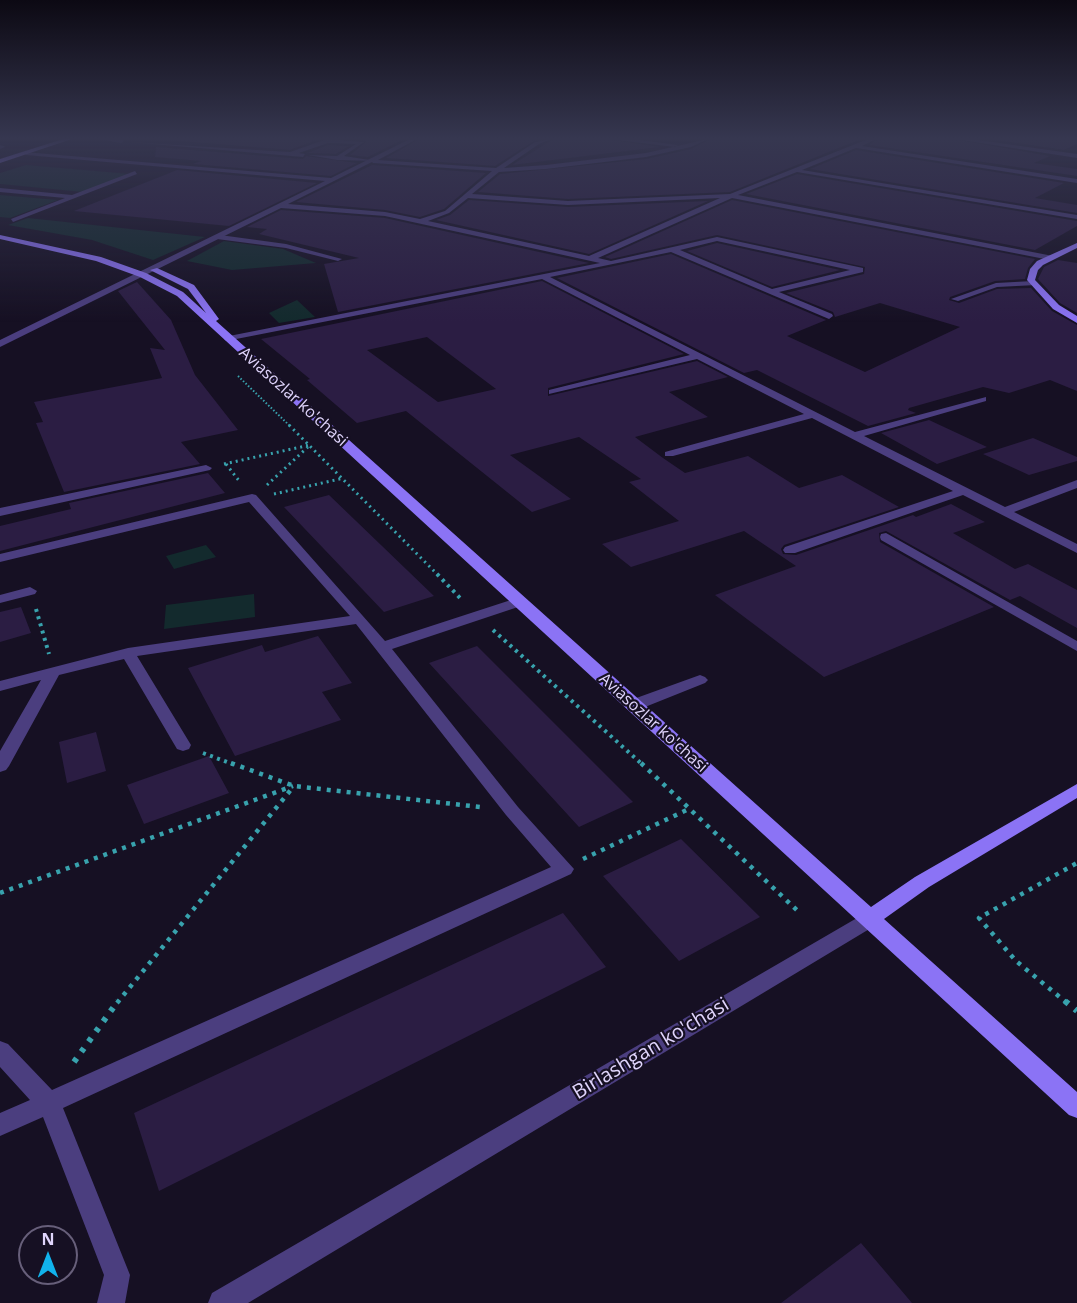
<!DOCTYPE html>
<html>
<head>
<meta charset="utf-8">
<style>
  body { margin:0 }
  #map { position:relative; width:1077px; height:1303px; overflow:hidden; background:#161023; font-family:"Open Sans",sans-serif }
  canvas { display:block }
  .north { position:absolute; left:18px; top:1225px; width:60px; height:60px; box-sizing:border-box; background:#161023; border:2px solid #675f7a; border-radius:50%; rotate:0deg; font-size:16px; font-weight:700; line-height:24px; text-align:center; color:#e0d5fc }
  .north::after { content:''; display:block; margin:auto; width:21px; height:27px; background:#11b3ec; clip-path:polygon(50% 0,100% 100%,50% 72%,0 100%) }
</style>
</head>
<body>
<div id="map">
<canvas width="1077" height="1303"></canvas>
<div class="north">N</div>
</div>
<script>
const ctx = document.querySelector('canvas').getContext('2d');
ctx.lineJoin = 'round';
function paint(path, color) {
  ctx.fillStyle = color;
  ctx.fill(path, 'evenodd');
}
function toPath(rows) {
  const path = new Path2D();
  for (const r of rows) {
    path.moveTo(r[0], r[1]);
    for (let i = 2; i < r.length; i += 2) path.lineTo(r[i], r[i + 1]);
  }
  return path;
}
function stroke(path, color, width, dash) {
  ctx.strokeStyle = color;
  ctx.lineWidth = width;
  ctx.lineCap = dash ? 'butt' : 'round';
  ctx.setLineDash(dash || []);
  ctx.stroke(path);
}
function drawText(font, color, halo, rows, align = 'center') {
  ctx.font = font + ' "Open Sans",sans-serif';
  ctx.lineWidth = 4.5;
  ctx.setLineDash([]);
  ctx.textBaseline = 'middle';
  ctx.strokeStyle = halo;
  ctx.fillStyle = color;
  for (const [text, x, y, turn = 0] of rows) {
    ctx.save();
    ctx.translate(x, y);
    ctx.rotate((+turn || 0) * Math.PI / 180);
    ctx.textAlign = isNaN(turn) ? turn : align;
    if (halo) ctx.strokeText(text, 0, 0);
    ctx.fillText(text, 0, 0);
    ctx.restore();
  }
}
paint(toPath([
  [26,165,130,174,83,192,0,184,0,173],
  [0,195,58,200,10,218,0,217],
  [28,218,205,237,153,260,92,240,8,225],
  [224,241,283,249,316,263,232,270,187,261],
  [297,300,315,317,279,323,269,313],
  [206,545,216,557,174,569,166,556],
  [254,594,255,617,164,629,166,605]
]), '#132a2d');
paint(toPath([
  [156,139,319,139,290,150],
  [360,139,404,139,368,157,350,155,366,142],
  [419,139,537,139,495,166,386,158],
  [553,139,606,139,660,147,512,165],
  [710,139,861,139,730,192,568,199,478,192,500,174,646,159,691,149],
  [878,139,953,139,1050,156,1034,163,1077,169,1077,176,869,145],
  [990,139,1077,139,1077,144,1064,150],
  [328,145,349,146,336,154,307,153],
  [156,147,303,159,306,156,357,163,331,176,193,164,201,161,155,157],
  [856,150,1064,183,1035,198,1077,205,1077,213,810,169],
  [372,165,373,165,486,173,444,209,420,217,385,210,296,202],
  [177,170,317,183,229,226,74,211],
  [797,174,1077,221,1077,226,1035,250,746,194],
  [469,200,568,207,708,201,589,254,436,220,450,215],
  [732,200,1035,259,1028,268,1025,279,995,281,950,297,949,300,959,303,997,289,1031,288,1052,311,1077,325,1077,391,1050,380,1009,393,983,387,909,408,908,410,916,413,868,426,757,370,744,373,557,278,671,254,826,320,787,336,865,372,960,327,880,303,835,317,833,312,786,293,864,274,865,267,717,235,611,259,605,257],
  [281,210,385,218,589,263,338,312,324,264,359,258,259,234,267,229,247,227],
  [717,243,840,270,772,287,687,251],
  [1058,260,1077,263,1077,313,1060,303,1038,279,1044,267],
  [542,281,684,354,548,388,548,396,697,361,728,377,669,392,708,417,635,437,663,458,685,473,748,456,799,488,842,475,899,507,784,545,781,549,783,554,796,555,913,515,916,517,951,504,985,522,953,533,1015,569,1028,564,1077,590,1077,628,1020,596,1010,600,886,531,879,533,880,542,994,607,824,677,715,595,796,566,744,531,631,567,602,544,679,521,629,482,641,479,579,437,510,455,571,499,532,512,406,411,357,423,307,380,310,379,261,339],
  [427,337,496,389,438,402,367,350],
  [137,282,171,320,195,375,238,430,181,442,200,464,64,492,36,423,43,422,34,402,162,378,150,348,165,350,118,291],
  [929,420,987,447,937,464,881,433],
  [1033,438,1077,457,1077,461,1029,475,983,454],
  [208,473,225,493,0,551,0,526,71,509,69,503],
  [329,495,434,596,384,612,284,507],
  [21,607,31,633,0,642,0,612],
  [318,636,352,683,322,692,341,720,235,756,188,668,262,645,265,652],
  [477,646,633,802,579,827,429,663],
  [96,732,106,771,67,783,59,742],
  [209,756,229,793,144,824,127,785],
  [681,839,760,917,679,961,603,876],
  [563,913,606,967,159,1191,134,1113],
  [861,1243,912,1303,781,1303]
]), '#2b1d43');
stroke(toPath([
  [238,376,291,427]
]), '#38a2ad', 2, [1.5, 2]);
stroke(toPath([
  [289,425,439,576],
  [224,464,310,445],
  [226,464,240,482],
  [267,485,310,445],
  [274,494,344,478]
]), '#38a2ad', 3, [2, 4]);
stroke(toPath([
  [437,574,462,600],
  [36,609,49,654],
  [493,630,643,765],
  [203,753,235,765]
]), '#38a2ad', 4, [3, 4.5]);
stroke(toPath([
  [231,763,294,786,480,807],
  [641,763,801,914],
  [583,859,691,808],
  [0,893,293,786],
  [117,1003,294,786],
  [1067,1003,1016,961,979,918,1077,863]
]), '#38a2ad', 4.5, [4, 6]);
stroke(toPath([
  [1065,1001,1077,1011],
  [74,1062,118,1001]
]), '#38a2ad', 6, [4.5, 8]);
paint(toPath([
  [99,139,121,139,124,141,121,143,99,139],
  [327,139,364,142,344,156,376,161,337,160,308,155,337,156,356,144,328,143,299,153,305,154,303,157,129,142,290,152,327,139],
  [0,145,4,146,5,147,0,149,0,145],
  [220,235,286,244,342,259,338,261,286,248,217,239,220,235],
  [1033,281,1036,281,1036,285,997,287,958,301,951,299,996,283,1033,281],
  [206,465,212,468,210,470,0,516,0,508,206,465],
  [252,494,256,495,385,641,514,599,524,599,526,602,524,605,392,649,518,807,574,869,571,874,63,1108,130,1275,125,1303,97,1303,104,1275,43,1117,0,1136,0,1113,30,1100,0,1067,0,1041,8,1044,52,1090,551,867,506,815,356,624,137,656,191,745,189,749,183,751,177,749,124,659,59,675,9,766,6,770,0,772,0,751,41,680,0,691,0,681,128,648,350,616,249,502,0,562,0,554,252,494],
  [886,533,1077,641,1077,651,881,540,880,537,881,534,886,533],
  [30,587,37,591,35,594,0,603,0,595,30,587],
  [700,675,705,677,708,680,705,683,640,709,634,710,626,705,628,701,700,675]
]), '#4b3e7f');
paint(toPath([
  [410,139,417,139,378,160,496,168,535,142,551,139,539,144,504,168,546,165,646,153,708,139,691,147,646,157,546,169,499,172,472,194,568,201,730,194,868,139,876,139,862,146,1077,179,1077,183,856,148,802,170,1077,215,1077,219,797,172,738,195,1053,256,1050,260,732,198,598,258,611,261,717,237,863,268,863,272,779,292,832,314,833,316,829,319,671,252,550,277,855,432,986,397,986,401,864,436,1005,507,1077,480,1077,488,1014,512,1077,544,1077,553,963,495,795,553,785,553,783,550,785,547,953,491,812,418,673,456,665,456,665,452,804,414,697,359,549,394,549,390,690,355,542,279,226,341,224,339,229,336,600,263,385,216,281,208,0,347,0,340,325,181,26,155,24,152,331,178,410,139],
  [372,162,373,163,492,171,445,211,420,219,385,212,288,204,372,162],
  [468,198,568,205,720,198,589,256,428,221,449,213,468,198],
  [717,241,850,270,772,289,680,250,717,241],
  [608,139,632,139,678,145,675,147,608,139],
  [955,139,971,139,1077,154,1077,158,955,139],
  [135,171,137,174,13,222,11,219,65,198,0,192,0,188,72,195,135,171],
  [869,911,876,913,879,919,876,925,248,1303,208,1303,212,1293,869,911]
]), '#4b3e7f');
paint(toPath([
  [63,139,72,139,0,163,0,159,63,139],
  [0,235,101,257,146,273,183,292,206,313,188,289,150,270,157,268,194,285,219,319,216,321,871,907,915,877,1077,784,1077,798,929,887,884,919,1077,1092,1077,1118,1069,1115,177,296,140,277,96,261,0,239,0,235],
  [1077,243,1077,248,1043,265,1038,270,1035,280,1059,305,1077,316,1077,323,1053,309,1027,280,1030,269,1037,261,1077,243]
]), '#8b73f5');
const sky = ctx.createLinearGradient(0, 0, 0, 322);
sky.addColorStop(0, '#0c0913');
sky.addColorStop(0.43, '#363750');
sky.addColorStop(1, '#36375000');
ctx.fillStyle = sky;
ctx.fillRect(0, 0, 1077, 322);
drawText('16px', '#e0d5fc', '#161023', [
  ["Aviasozlar ko'chasi",293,397,42],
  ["Aviasozlar ko'chasi",653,723,42]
]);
drawText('20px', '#e0d5fc', '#161023', [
  ["Birlashgan ko'chasi",651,1049,-31]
]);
</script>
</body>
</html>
